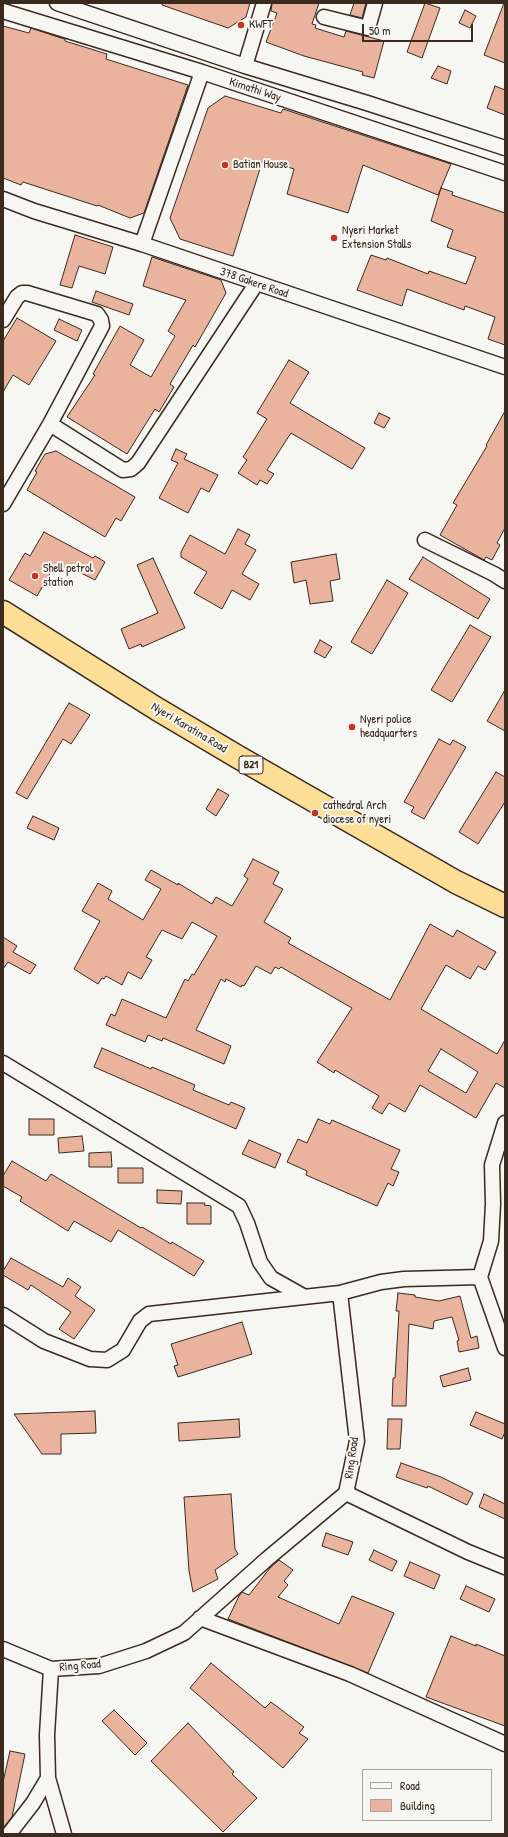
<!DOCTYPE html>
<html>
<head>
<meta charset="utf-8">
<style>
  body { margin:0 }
  #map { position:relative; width:508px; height:1837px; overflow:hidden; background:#f6f6f2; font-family:"Patrick Hand",sans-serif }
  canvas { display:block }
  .frame { position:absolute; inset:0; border:4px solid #3b2a1e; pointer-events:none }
  .legend { position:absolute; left:362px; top:1769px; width:130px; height:52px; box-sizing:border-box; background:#f6f6f2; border:1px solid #aba49d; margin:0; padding:5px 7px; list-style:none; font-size:12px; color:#3b2a1e }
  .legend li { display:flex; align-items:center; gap:8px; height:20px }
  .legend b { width:20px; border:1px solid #aba49d }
  .scale { position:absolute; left:362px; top:24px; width:111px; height:18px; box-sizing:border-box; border:2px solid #3b2a1e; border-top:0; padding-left:5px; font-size:12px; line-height:14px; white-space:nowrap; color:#3b2a1e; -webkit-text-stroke:3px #f6f6f2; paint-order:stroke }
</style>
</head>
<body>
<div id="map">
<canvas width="508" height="1837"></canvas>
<div class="frame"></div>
<ul class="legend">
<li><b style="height:5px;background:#f6f6f2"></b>Road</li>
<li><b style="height:11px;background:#e9b39d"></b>Building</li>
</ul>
<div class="scale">50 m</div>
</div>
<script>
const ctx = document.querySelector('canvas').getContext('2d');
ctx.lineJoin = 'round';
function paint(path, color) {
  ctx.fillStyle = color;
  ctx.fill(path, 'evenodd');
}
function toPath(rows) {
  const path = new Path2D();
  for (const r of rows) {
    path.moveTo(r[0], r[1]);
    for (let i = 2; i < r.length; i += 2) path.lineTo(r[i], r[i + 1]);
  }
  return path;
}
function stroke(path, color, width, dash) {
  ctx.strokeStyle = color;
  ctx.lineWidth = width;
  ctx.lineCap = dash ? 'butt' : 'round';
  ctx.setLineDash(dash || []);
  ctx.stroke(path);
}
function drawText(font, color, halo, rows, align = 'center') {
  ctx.font = font + ' "Patrick Hand",sans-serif';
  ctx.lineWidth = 4;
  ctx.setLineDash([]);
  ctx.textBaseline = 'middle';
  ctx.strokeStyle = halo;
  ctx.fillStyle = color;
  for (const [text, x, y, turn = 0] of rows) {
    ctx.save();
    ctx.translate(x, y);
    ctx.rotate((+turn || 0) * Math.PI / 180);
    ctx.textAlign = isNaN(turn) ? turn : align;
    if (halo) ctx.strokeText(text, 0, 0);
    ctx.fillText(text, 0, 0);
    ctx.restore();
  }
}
const building = toPath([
  [163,3,250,3,246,17,228,28,162,5,163,3],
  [272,3,319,3,312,24,316,25,315,28,344,37,346,31,384,41,374,78,362,75,363,72,304,56,266,42,277,13,271,11,272,3],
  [354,3,366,3,362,18,350,15,354,3],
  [425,3,440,8,422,58,407,52,425,3],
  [504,3,505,3,505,63,484,55,504,3],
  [465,10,476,16,470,28,459,23,465,10],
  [3,26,29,33,31,28,61,38,65,39,65,41,107,54,106,59,188,85,144,213,130,218,98,205,97,206,23,182,21,185,3,178,3,26],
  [438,66,451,71,447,84,431,78,438,66],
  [495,86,505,90,505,115,487,108,495,86],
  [225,96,281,113,283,109,451,164,438,195,363,165,348,213,287,194,294,169,263,159,233,256,180,239,170,218,208,108,225,96],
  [441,188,453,192,452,195,505,213,505,345,488,339,495,317,465,306,464,310,407,289,402,306,357,290,371,255,386,260,387,258,428,274,429,271,466,284,476,257,447,247,453,230,431,221,441,188],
  [75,235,113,247,105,274,79,266,72,288,60,285,75,235],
  [152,257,221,280,226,293,195,347,193,345,170,384,174,387,159,412,155,409,127,454,67,417,95,375,93,374,120,326,144,340,130,365,151,377,175,336,168,331,186,300,143,286,152,257],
  [96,291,133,304,129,315,92,302,96,291],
  [17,318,56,341,29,385,13,375,3,392,3,341,17,318],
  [59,319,82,330,77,341,54,330,59,319],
  [289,360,309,372,290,403,365,448,352,469,291,433,267,470,274,474,267,484,260,480,257,485,238,473,247,460,243,457,267,419,257,413,289,360],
  [505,411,505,528,497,543,500,545,492,560,486,557,484,560,440,535,457,505,453,503,487,446,486,445,505,411],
  [379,413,390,418,384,428,374,423,379,413],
  [176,449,187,454,184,459,218,475,209,492,201,488,188,513,159,498,178,463,171,460,176,449],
  [56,451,135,497,121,521,116,518,105,537,27,490,37,472,35,471,45,454,56,451],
  [238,529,250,535,245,544,256,550,242,574,259,584,250,600,232,590,222,609,194,593,207,572,181,557,181,552,190,535,225,554,238,529],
  [44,532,93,558,95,556,105,562,95,580,73,569,70,573,55,565,37,596,9,580,25,553,30,556,44,532],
  [336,554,340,579,330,581,333,601,310,604,306,580,294,583,291,562,336,554],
  [423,557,490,599,478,619,409,579,423,557],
  [153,558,185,628,142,647,141,644,129,649,121,629,158,613,137,565,153,558],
  [387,580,408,593,372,654,351,642,387,580],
  [470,625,491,637,452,702,431,690,470,625],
  [320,640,332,647,325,658,314,652,320,640],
  [505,690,505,731,487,721,505,690],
  [69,703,90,715,71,744,63,739,27,799,16,793,69,703],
  [439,739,450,745,453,740,466,747,424,819,411,812,414,807,404,802,439,739],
  [496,772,505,777,505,802,478,844,459,832,496,772],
  [218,789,229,795,216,816,206,809,218,789],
  [33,816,59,828,54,840,27,828,33,816],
  [253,859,279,872,273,884,283,889,264,922,291,938,288,943,390,1000,430,924,453,937,457,930,496,952,485,970,478,966,470,979,446,965,421,1009,497,1054,505,1040,505,1088,496,1083,476,1118,420,1085,405,1112,389,1103,382,1114,372,1108,379,1096,335,1070,334,1073,317,1062,352,1008,281,967,279,969,275,967,271,974,256,966,244,986,242,985,241,987,226,979,225,982,221,979,196,1030,231,1046,224,1064,163,1038,162,1041,148,1035,145,1042,106,1025,111,1014,115,1016,122,999,166,1018,185,979,188,981,192,974,194,975,217,936,192,922,182,939,162,930,146,957,152,960,141,979,128,972,122,985,106,976,104,979,102,978,98,984,74,969,100,921,82,911,98,883,112,891,108,899,143,920,161,889,145,880,151,870,178,885,178,883,212,904,216,897,232,906,248,879,244,876,253,859],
  [441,1049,478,1072,466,1093,428,1071,441,1049],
  [3,937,17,946,13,952,36,965,30,974,8,962,3,969,3,937],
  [102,1048,151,1069,152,1067,195,1085,193,1090,229,1105,231,1102,245,1108,236,1129,94,1067,102,1048],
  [29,1119,54,1119,54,1135,29,1135,29,1119],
  [318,1119,330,1124,332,1120,400,1150,391,1169,399,1172,393,1186,388,1183,377,1206,306,1175,307,1171,287,1162,298,1139,307,1143,318,1119],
  [82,1136,84,1151,59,1153,58,1138,82,1136],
  [249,1140,281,1154,275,1168,242,1154,249,1140],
  [111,1152,112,1167,89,1167,89,1153,111,1152],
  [12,1161,46,1181,51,1174,141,1228,142,1227,171,1244,172,1242,204,1261,194,1276,118,1230,111,1242,74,1221,68,1231,20,1201,22,1197,3,1186,3,1176,12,1161],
  [118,1168,143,1168,143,1183,118,1183,118,1168],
  [157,1190,182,1191,181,1204,157,1203,157,1190],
  [187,1203,205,1203,204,1205,211,1206,211,1224,187,1224,187,1203],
  [11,1258,63,1287,68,1278,81,1287,75,1296,95,1310,74,1339,59,1329,71,1312,31,1285,28,1290,3,1275,3,1271,11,1258],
  [398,1293,415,1295,415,1297,439,1301,460,1296,471,1338,477,1336,479,1348,459,1352,457,1341,459,1340,452,1317,434,1321,433,1329,409,1324,406,1406,392,1406,393,1378,395,1378,399,1311,396,1311,398,1293],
  [242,1322,252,1354,178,1377,174,1366,178,1365,171,1344,242,1322],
  [468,1368,471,1380,443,1387,440,1376,468,1368],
  [95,1411,96,1433,61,1434,61,1454,42,1454,14,1414,95,1411],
  [476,1412,505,1424,505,1432,502,1439,470,1425,476,1412],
  [239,1419,240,1437,179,1441,178,1423,239,1419],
  [388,1419,402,1419,400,1449,387,1449,388,1419],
  [401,1463,441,1477,473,1493,467,1505,428,1486,427,1488,396,1477,401,1463],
  [231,1494,235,1549,238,1554,215,1570,218,1579,193,1592,189,1571,184,1497,231,1494],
  [484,1494,505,1504,505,1519,479,1507,484,1494],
  [326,1533,353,1542,348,1555,322,1546,326,1533],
  [374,1550,397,1561,392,1571,369,1560,374,1550],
  [279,1560,293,1570,284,1581,288,1585,278,1597,339,1624,352,1596,394,1613,368,1673,228,1619,239,1596,242,1592,249,1595,270,1568,279,1560],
  [410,1562,440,1575,434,1589,404,1576,410,1562],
  [466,1586,495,1599,489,1612,460,1599,466,1586],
  [451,1636,476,1646,476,1644,505,1656,505,1726,426,1697,451,1636],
  [211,1663,265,1708,271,1702,304,1727,299,1733,308,1739,283,1768,190,1688,211,1663],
  [114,1710,147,1743,135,1755,102,1721,114,1710],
  [188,1723,234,1772,232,1774,257,1798,223,1832,151,1761,188,1723],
  [10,1751,25,1754,12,1817,3,1828,3,1782,10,1751]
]);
paint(building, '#e9b39d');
stroke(building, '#3b2a1e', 1);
const minor = toPath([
  [57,3,245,66,367,103,505,148],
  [3,11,202,72,505,173],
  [324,17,368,28,375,3],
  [245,66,264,3],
  [3,199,34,211,142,244,505,367],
  [142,244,202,72],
  [3,320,17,297,22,293,27,293,97,314,101,320,102,326,50,424,3,504],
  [50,424,123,470,131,469,138,463,256,284],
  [425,540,494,574,505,581],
  [3,1063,239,1206,247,1223,260,1262,271,1278,303,1296],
  [480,1277,505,1348],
  [3,1315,44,1341,90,1359,107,1360,123,1350,140,1321,149,1314,340,1293],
  [346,1493,468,1552,505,1567],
  [200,1618,350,1674,505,1744],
  [3,1649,51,1669,99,1666,146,1651,184,1633,267,1559,346,1493,357,1441,340,1293,381,1282,404,1279,480,1277,491,1241,493,1204,492,1165,505,1123],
  [51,1669,47,1735,48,1778,64,1834],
  [9,1834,33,1803,48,1778]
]);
const trunk = toPath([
  [3,612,157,709,238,757,456,882,505,906]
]);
stroke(minor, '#3b2a1e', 17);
stroke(trunk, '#3b2a1e', 25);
stroke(minor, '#f6f6f2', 14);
stroke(trunk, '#fdde96', 22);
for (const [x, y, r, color] of [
  [241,25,4,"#c8321e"],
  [225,165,4,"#c8321e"],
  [334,238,4,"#c8321e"],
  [35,576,4,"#c8321e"],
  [352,727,4,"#c8321e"],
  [315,813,4,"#c8321e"]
]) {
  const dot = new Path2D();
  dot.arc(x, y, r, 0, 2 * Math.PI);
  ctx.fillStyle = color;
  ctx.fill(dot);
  stroke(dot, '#f6f6f2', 1.5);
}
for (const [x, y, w] of [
  [251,765,24]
]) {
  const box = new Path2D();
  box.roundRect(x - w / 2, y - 9, w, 18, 3);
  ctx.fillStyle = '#f6f6f2';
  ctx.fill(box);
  stroke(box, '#3b2a1e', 1);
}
drawText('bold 11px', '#3b2a1e', null, [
  ["B21",251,765]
]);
drawText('12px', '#3b2a1e', '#f6f6f2', [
  ["KWFT",249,25],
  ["Batian House",233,165],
  ["Nyeri Market",342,231],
  ["Extension Stalls",342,245],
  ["Shell petrol",43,569],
  ["station",43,583],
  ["Nyeri police",360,720],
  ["headquarters",360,734],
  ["cathedral Arch",323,806],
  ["diocese of nyeri",323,820]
], 'left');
drawText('12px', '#3b2a1e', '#f6f6f2', [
  ["Kimathi Way",255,90,18],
  ["378 Gakere Road",254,283,19],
  ["Nyeri Karatina Road",189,728,31],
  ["Ring Road",352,1458,-82],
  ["Ring Road",80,1666,-5]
]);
</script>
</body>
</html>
